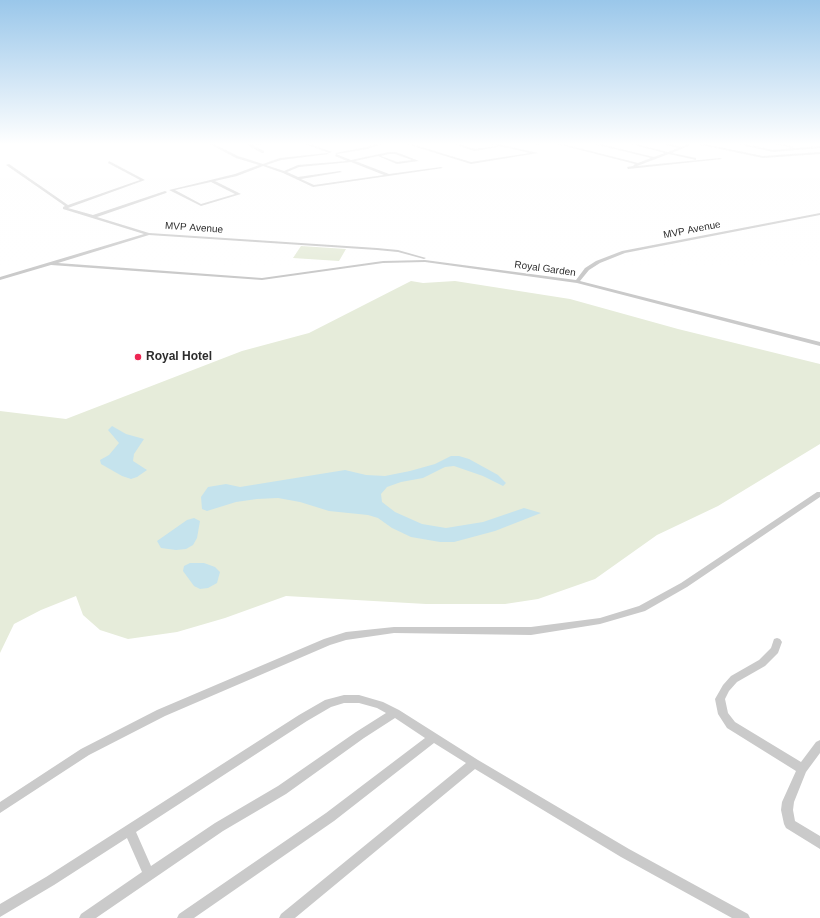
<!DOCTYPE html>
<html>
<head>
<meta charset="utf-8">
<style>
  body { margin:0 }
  canvas { display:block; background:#fff }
</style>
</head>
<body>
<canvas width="820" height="918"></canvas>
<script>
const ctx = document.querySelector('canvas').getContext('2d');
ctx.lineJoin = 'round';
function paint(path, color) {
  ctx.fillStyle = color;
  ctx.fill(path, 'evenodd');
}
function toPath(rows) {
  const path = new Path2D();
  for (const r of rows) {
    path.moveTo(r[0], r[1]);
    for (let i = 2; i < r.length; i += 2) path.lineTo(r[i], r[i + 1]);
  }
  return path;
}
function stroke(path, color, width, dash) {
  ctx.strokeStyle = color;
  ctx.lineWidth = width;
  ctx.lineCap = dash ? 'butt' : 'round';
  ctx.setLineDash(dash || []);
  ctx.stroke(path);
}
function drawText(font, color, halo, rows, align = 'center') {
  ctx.font = font + ' Arial,sans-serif';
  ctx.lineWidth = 4;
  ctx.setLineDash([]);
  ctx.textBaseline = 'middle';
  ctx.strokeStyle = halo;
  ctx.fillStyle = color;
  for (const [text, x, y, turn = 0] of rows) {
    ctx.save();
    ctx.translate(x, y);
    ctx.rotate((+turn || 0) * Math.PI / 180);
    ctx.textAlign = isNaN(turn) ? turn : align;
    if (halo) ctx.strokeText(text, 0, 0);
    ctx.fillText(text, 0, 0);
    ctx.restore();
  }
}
paint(toPath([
  [301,246,346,249,339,261,293,258],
  [411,281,423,283,455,281,570,299,678,329,820,364,820,444,718,506,657,535,595,579,538,599,505,604,426,604,286,596,225,618,177,632,128,639,100,630,83,615,76,596,41,610,14,624,0,653,0,411,66,419,242,351,309,333]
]), '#e6ecda');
paint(toPath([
  [112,426,126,434,144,439,134,454,133,461,147,470,137,477,131,479,122,476,101,464,100,460,109,455,119,443,108,430],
  [451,456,459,456,469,459,498,475,506,483,503,486,483,476,454,466,445,467,423,478,401,482,387,487,381,494,382,502,395,512,422,524,446,528,483,522,524,508,541,513,495,531,454,542,440,542,411,537,392,528,378,518,368,515,329,511,300,502,278,498,257,499,236,502,207,511,202,509,201,497,208,487,226,484,240,487,345,470,366,475,385,476,410,471,435,464],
  [194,518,200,521,197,538,193,545,186,549,176,550,161,548,157,541,187,520],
  [190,563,204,563,215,567,220,572,217,583,208,588,200,589,194,586,183,571,184,566]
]), '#c5e3ed');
paint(toPath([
  [208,143,212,143,238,156,263,164,280,158,327,153,329,154,281,160,266,165,284,171,298,165,347,161,335,156,336,154,351,160,389,152,396,152,419,161,397,164,378,156,355,161,389,174,441,167,443,168,313,187,283,173,263,166,237,176,215,181,241,194,201,206,169,190,235,174,259,165,236,158,208,143],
  [389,154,395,154,412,160,397,162,381,156,389,154],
  [351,162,384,175,314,185,301,179,342,172,340,171,298,177,287,172,299,167,351,162],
  [211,182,235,194,201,204,175,190,211,182],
  [255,143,266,143,253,146,264,151,264,153,262,153,247,145,255,143],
  [303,143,308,143,332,152,329,153,303,143],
  [380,143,385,143,367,149,337,154,335,153,367,147,380,143],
  [403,143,408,143,471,162,530,153,486,143,493,143,538,153,471,164,403,143],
  [451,143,456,143,474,149,496,146,498,147,474,151,451,143],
  [538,143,542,143,536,146,536,144,538,143],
  [553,143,559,143,638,163,651,158,590,143,596,143,654,157,665,153,626,143,632,143,668,152,678,148,660,143,666,143,681,147,690,143,695,143,672,153,696,158,696,160,669,154,637,166,720,158,722,159,628,169,627,167,633,166,635,164,553,143],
  [700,143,763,156,820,152,820,154,763,158,701,145,699,144,700,143],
  [733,143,740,143,773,150,820,146,820,148,773,152,733,143],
  [771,143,778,143,794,147,792,148,771,143],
  [109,161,145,180,68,208,93,215,165,191,167,192,166,193,97,217,149,233,377,248,398,250,426,258,424,259,398,252,377,250,149,235,58,263,262,278,383,261,425,260,576,280,585,268,596,261,622,251,820,213,820,215,625,253,600,263,589,270,580,281,820,342,820,346,577,283,425,262,383,263,262,280,51,265,0,280,0,277,144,234,63,209,63,207,65,206,6,165,9,164,68,205,140,180,108,163,109,161],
  [817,492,820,492,820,497,687,587,645,611,600,624,531,635,394,633,346,640,330,645,165,716,89,755,0,813,0,802,81,749,157,710,324,639,346,632,394,627,531,627,600,618,639,606,681,583,817,492],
  [777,638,780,639,782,642,778,653,765,666,737,682,729,691,725,699,728,713,735,722,801,762,816,742,820,740,820,753,806,772,794,802,793,810,795,821,820,836,820,849,786,828,784,824,781,810,782,802,796,771,727,728,718,714,715,699,723,685,731,676,759,660,771,648,774,639,777,638],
  [344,695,359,695,383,702,399,710,478,760,629,849,748,914,750,918,732,918,621,857,475,769,295,918,279,918,281,914,466,763,434,743,334,821,194,918,177,918,179,914,326,813,425,738,395,718,364,738,286,794,223,831,96,918,79,918,81,914,142,872,127,838,54,885,0,917,0,904,46,877,299,715,325,700,344,695],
  [344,703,359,703,377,708,386,713,356,732,278,786,215,823,151,866,136,832,307,721,331,707,344,703]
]), '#cacaca');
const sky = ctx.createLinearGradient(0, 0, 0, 272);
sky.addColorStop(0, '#9ac7ea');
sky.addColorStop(0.53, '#fff');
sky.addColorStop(1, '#ffffff00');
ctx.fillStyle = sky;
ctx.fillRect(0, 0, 820, 272);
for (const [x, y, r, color] of [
  [138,357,4,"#ee2653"]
]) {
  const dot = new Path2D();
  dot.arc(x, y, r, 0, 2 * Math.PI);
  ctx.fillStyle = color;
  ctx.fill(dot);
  stroke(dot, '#fff', 1.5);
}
drawText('10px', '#2d2d2d', '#fff', [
  ["MVP Avenue",194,228,4],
  ["MVP Avenue",692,230,-11],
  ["Royal Garden",545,269,8]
]);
drawText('bold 12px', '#2d2d2d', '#fff', [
  ["Royal Hotel",146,357]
], 'left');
</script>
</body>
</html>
